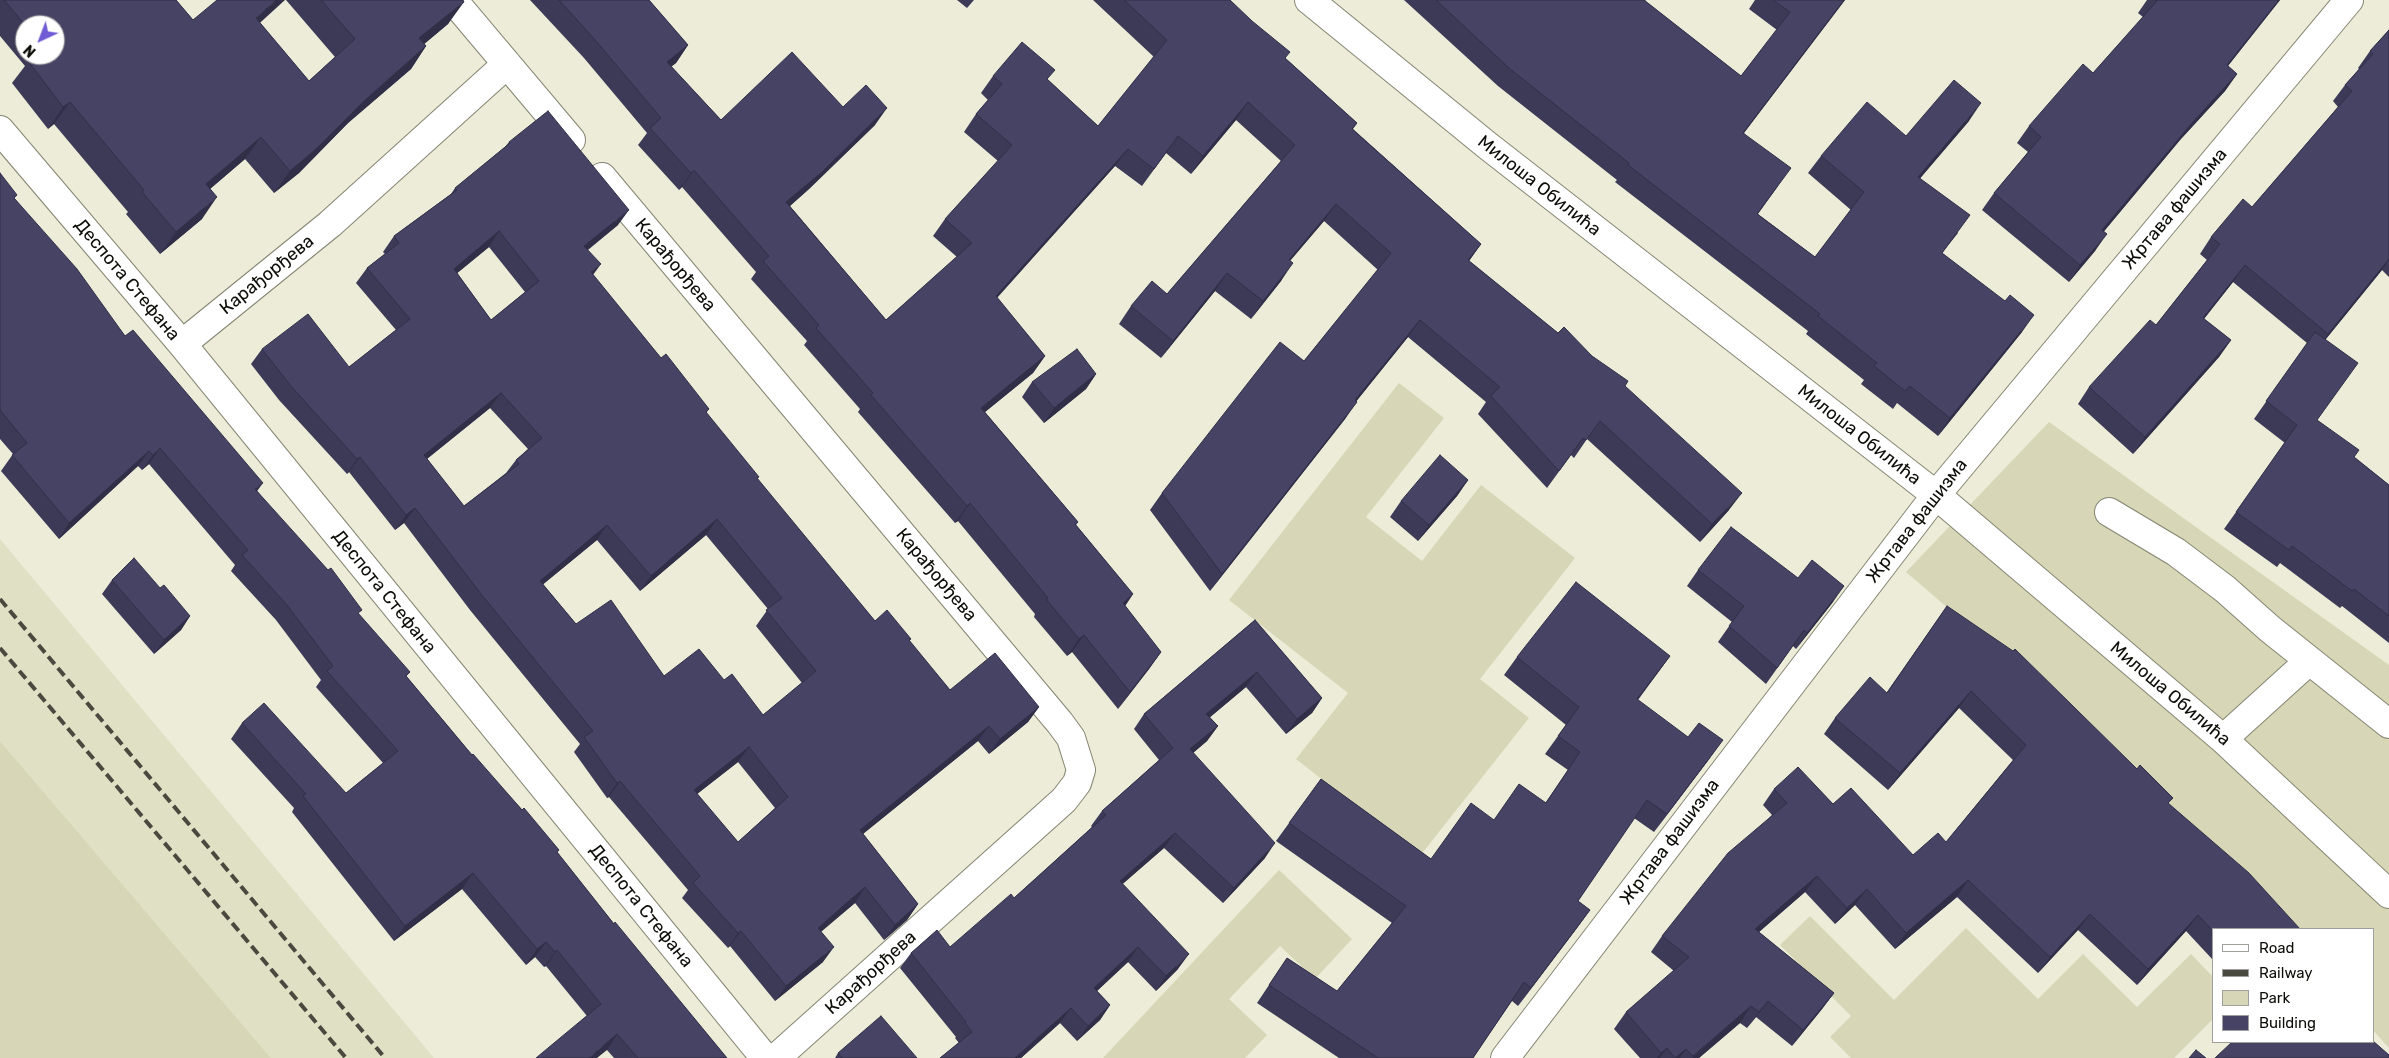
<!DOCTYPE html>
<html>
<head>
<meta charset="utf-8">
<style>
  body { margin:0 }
  #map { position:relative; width:2389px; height:1058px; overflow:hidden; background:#ececd8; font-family:Rubik,sans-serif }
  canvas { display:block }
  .legend { position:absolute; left:2212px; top:928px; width:162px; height:115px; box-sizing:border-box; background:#fff; border:1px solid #9f9f9c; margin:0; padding:6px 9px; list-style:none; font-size:15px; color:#0e0e08 }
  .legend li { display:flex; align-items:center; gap:10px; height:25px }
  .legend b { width:25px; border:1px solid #9f9f9c }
  .north { position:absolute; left:15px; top:15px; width:50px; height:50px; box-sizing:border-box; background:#fff; border:1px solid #9f9f9c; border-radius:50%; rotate:223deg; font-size:14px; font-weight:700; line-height:20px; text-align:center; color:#0e0e08 }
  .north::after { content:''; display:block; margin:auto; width:18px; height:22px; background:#715cd6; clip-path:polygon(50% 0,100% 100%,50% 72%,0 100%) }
</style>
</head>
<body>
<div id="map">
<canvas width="2389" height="1058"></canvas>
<ul class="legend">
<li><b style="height:6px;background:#fff"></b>Road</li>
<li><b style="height:6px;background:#49493f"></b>Railway</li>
<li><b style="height:14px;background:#d7d7b7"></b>Park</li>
<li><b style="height:14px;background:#464365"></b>Building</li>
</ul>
<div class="north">N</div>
</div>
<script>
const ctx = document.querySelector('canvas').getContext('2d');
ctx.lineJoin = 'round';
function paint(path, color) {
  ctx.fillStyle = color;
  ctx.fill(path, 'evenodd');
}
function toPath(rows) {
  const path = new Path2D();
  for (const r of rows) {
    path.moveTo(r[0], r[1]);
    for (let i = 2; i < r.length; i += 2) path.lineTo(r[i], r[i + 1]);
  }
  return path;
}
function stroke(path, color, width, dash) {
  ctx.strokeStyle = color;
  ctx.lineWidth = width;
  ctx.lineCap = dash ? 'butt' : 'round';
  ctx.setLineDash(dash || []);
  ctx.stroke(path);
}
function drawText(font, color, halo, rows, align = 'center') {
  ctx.font = font + ' Rubik,sans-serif';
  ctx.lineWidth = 5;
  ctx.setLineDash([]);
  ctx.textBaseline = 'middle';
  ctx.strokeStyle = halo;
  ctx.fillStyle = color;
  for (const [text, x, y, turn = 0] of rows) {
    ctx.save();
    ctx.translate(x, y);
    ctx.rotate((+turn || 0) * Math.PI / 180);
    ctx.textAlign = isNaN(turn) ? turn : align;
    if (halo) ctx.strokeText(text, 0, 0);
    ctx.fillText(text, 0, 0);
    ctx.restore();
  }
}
paint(toPath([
  [0,539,434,1058,271,1058,0,741]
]), '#e0e0c5');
paint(toPath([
  [1399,383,1444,418,1366,517,1422,561,1481,485,1575,558,1480,679,1529,718,1420,856,1296,759,1348,693,1229,600],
  [2049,422,2389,665,2389,1048,2373,1030,2373,929,2280,929,2069,712,1906,572],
  [0,741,271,1058,0,1058],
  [1279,870,1352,939,1315,979,1280,946,1229,999,1267,1035,1245,1058,1103,1058],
  [1810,916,1894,1000,1966,928,2038,999,2083,954,2137,1007,2191,954,2213,977,2213,1019,2174,1058,1851,1058,1830,1037,1851,1016,1780,945]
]), '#d7d7b7');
const minor = toPath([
  [453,0,571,140],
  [1309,0,1488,146,1936,495,2223,739,2389,894],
  [0,130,182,344,765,1058],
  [602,177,1060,723,1071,738,1081,770,1077,783,1064,800,776,1058],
  [182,344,330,224,507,64],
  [2109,512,2176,552,2225,589,2270,629,2389,724],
  [2223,739,2309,661],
  [1505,1058,1936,495,2349,0]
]);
stroke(minor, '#858573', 30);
stroke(minor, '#fff', 28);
stroke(toPath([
  [0,599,385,1058],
  [0,648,346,1058]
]), '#49493f', 4, [10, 5]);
paint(toPath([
  [0,0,176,0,193,20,260,23,309,81,335,57,286,0,463,0,448,24,424,44,426,46,411,69,348,123,299,173,274,193,245,159,210,189,202,219,160,254,126,214,128,212,54,124,48,129,12,83,25,66,0,36],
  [25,25,55,55,25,55],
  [530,0,649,0,688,45,676,63,671,66,721,120,843,107,875,125,809,189,790,206,886,320,957,257,933,236,945,219,998,161,964,132,976,114,988,100,981,93,993,76,1048,80,1098,126,1154,57,1093,0,1230,0,1285,58,1357,123,1353,129,1481,244,1469,261,1558,333,1592,356,1625,386,1729,510,1700,542,1587,439,1574,458,1571,455,1547,488,1478,414,1486,402,1408,337,1356,401,1345,419,1210,591,1150,510,1162,493,1304,361,1378,270,1324,221,1290,261,1281,281,1251,319,1215,291,1161,358,1119,324,1131,306,1167,294,1281,161,1236,120,1191,174,1166,153,1142,186,1115,166,997,298,1045,356,1033,373,985,412,1078,522,1076,525,1133,594,1125,606,1161,652,1149,669,1118,709,1072,652,1067,656,1034,617,1035,614,958,521,955,523,858,412,860,409,804,345,807,341,751,279,756,272,682,187,679,190,638,145,647,133,584,58],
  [957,0,974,0,967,8],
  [1404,0,1646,0,1645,1,1741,76,1777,30,1749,9,1755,0,1845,0,1744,133,1778,186,1758,214,1815,257,1851,210,1808,173,1821,156,1969,121,1920,178,1958,233,1942,253,2022,332,1938,436,1897,403,1893,409,1861,384,1864,380,1806,334,1808,331,1615,182,1617,180,1498,86],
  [2147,0,2280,0,2228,66,2237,74,2225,91,2180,140,2104,231,2095,251,2069,282,1982,210,1994,193,2028,152,2017,143,2029,126,2093,73,2143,17,2138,13],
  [2389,30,2389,277,2382,270,2326,339,2317,420,2354,457,2389,485,2389,643,2342,606,2340,608,2280,563,2277,567,2224,529,2285,443,2254,419,2307,343,2233,282,2204,319,2231,340,2219,357,2133,454,2078,404,2089,387,2156,325,2207,260,2200,254,2211,237,2252,207,2338,107,2333,101,2345,85,2359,69,2358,68,2370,51],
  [509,142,618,225,588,250,593,275,661,358,709,409,706,413,757,479,875,621,911,639,909,641,950,690,1039,707,1028,722,989,754,978,741,863,834,918,904,907,920,884,940,855,903,821,931,823,962,775,1001,730,946,728,948,682,898,688,890,609,797,607,798,574,752,580,744,470,610,404,523,395,530,349,472,347,474,279,400,251,364,262,349,349,367,396,330,356,283,367,268,385,254,383,252,394,236,451,194,455,188,505,147],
  [489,247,525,292,491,320,457,273],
  [490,408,528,449,516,460,506,473,464,506,427,459],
  [706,535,768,609,756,626,802,683,763,715,724,680,664,676,576,624,543,584,597,540,640,591],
  [738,762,775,808,738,842,697,794],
  [0,173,15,199,125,336,257,491,359,615,407,677,472,755,559,850,557,852,614,924,727,1058,614,1058,607,1050,587,1016,546,966,544,967,535,957,526,965,462,889,394,941,292,812,294,808,231,739,242,723,346,793,383,763,316,687,321,680,276,620,231,571,235,565,149,464,142,470,138,466,59,539,1,471,13,454,0,439],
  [1096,374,1086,389,1044,423,1022,397,1032,382],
  [1468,480,1457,496,1418,541,1390,517,1401,501],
  [1698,570,1798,578,1833,602,1796,649,1793,646,1766,684,1718,642,1732,622,1687,586],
  [112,580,160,588,190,616,181,630,154,654,102,594],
  [1947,606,2169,804,2213,929,2213,960,2186,931,2137,985,2078,930,2038,973,1957,897,1895,949,1855,905,1835,924,1805,892,1759,932,1834,993,1822,1009,1792,1046,1756,1017,1747,1028,1740,1023,1699,1058,1640,1058,1614,1029,1626,1012,1674,971,1651,952,1662,936,1772,815,1763,805,1774,789,1833,804,1913,855,1946,842,2013,760,1959,708,1888,790,1824,734,1835,718,1887,692],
  [1255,620,1322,698,1312,713,1286,734,1246,687,1210,717,1218,726,1207,741,1193,753,1265,858,1223,903,1164,848,1122,884,1178,969,1156,991,1128,962,1097,991,1110,1005,1100,1020,1077,1041,1060,1023,1021,1058,940,1058,959,1043,955,1038,956,1037,900,968,911,953,950,947,1014,898,1092,827,1091,826,1102,811,1159,760,1134,729,1144,714],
  [1670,656,1638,700,1710,758,1654,832,1634,818,1578,901,1590,910,1577,928,1518,1006,1512,1001,1473,1058,1339,1058,1257,1003,1287,958,1337,991,1392,923,1276,841,1321,779,1431,859,1494,820,1546,802,1568,770,1545,754,1566,725,1504,675,1517,657],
  [838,1053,917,1058,835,1058]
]), '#3c3a57');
paint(toPath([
  [276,0,285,0,240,41,256,18],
  [1844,0,1845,0,1730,151,1743,133],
  [2279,0,2280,0,2215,82,2227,65],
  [464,2,448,24,404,61,419,38],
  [688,45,676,63,655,80,667,62],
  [426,46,411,69,348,123,299,173,274,193,290,171,364,101],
  [2237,74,2225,91,2180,140,2091,247,2102,230,2192,123],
  [70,102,54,124,48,129,63,107],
  [1248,102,1236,120,1191,174,1203,156],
  [1981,103,1969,121,1906,195,1918,177],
  [887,108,875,125,809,189,774,220,786,202],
  [261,137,245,159,190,206,206,184],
  [1128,149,1115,166,983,313,996,296],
  [694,170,682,187,679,190,691,173],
  [217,197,202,219,160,254,176,232],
  [1336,204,1324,221,1276,277,1289,260],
  [629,210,618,225,573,261,584,246],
  [499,231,489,247,444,284,454,269],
  [2107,234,2095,251,2069,282,2080,265],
  [1481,244,1469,261,1468,260],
  [2389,259,2382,270,2316,351,2328,334],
  [1293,263,1281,281,1251,319,1263,301],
  [601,264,590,279,591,272],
  [2245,265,2233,282,2191,335,2203,318],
  [1227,273,1215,291,1161,358,1173,341],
  [2034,315,2022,332,1938,436,1950,418],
  [1420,320,1408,337,1343,418,1355,400],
  [2231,340,2219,357,2133,454,2145,437],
  [1045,356,1033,373,969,425,981,408],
  [1096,374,1086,389,1044,423,1054,408],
  [501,393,490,408,413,470,424,455],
  [1357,402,1345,419,1210,591,1222,574],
  [160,448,149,464,142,470,153,455],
  [149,451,138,466,59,539,69,523],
  [360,457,349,472,347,474,357,459],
  [1468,480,1457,496,1418,541,1429,525],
  [263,483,252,498,255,489],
  [1742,493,1729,510,1700,542,1712,524],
  [970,503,958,521,955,523,967,506],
  [415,508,404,523,395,530,406,515],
  [717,519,706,535,640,591,651,576],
  [607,525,597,540,529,596,540,581],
  [1844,586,1833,602,1796,649,1807,633],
  [1133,594,1121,612,1123,603],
  [190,616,181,630,154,654,164,640],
  [1084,635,1072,652,1067,656,1079,639],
  [1161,652,1149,669,1118,709,1130,692],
  [1670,656,1657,674,1624,717,1637,699],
  [1257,672,1246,687,1196,729,1206,714],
  [1971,691,1959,708,1888,790,1900,773],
  [1322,698,1312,713,1286,734,1297,719],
  [1039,707,1028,722,989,754,1000,739],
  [989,726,978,741,849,845,860,830],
  [1218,726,1207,741,1180,764,1190,749],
  [1723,740,1710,758,1654,832,1667,814],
  [749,747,738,762,683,805,694,790],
  [620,781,609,797,607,798,617,783],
  [1175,833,1164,848,1109,896,1120,881],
  [1275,843,1265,858,1223,903,1234,888],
  [473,873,462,889,394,941,405,926],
  [1817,876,1805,892,1744,945,1755,929],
  [1968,880,1957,897,1895,949,1906,933],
  [865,887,855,903,808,943,818,928],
  [1867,889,1855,905,1835,924,1847,908],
  [918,904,907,920,884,940,895,925],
  [1590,910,1577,928,1518,1006,1531,988],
  [2090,914,2078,930,2038,973,2050,957],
  [2198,915,2186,931,2137,985,2148,969],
  [741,931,730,946,728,948,738,933],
  [546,942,535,957,526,965,537,949],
  [834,947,823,962,775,1001,786,986],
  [1138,947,1128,962,1084,1003,1094,988],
  [557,950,546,966,544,967,555,952],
  [1189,954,1178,969,1156,991,1166,976],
  [1834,993,1822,1009,1792,1046,1803,1030],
  [1768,1001,1756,1017,1747,1028,1759,1012],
  [1110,1005,1100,1020,1077,1041,1088,1026],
  [1751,1006,1740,1023,1699,1058,1692,1058],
  [1071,1008,1060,1023,1021,1058,1015,1058],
  [617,1034,607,1050,597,1058,589,1058],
  [1667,1048,1660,1058,1657,1058,1661,1053],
  [1686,1049,1680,1058,1675,1058]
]), '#312f47');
const building = toPath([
  [4,0,176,0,193,20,217,0,276,0,256,18,309,81,355,39,321,0,463,0,464,2,419,38,426,46,364,101,315,150,290,171,261,137,206,184,217,197,176,232,142,192,144,190,70,102,63,107,28,61,36,55,55,55,55,25,25,25,4,0],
  [559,0,649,0,688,45,667,62,721,120,792,52,843,107,866,85,887,108,822,172,786,202,886,320,972,243,945,219,1012,145,976,114,1002,84,993,76,1022,42,1055,70,1047,79,1098,126,1167,40,1124,0,1230,0,1252,21,1290,52,1285,58,1357,123,1352,129,1481,244,1468,260,1558,333,1564,327,1592,356,1628,381,1625,386,1742,493,1712,524,1600,421,1586,440,1583,438,1559,471,1491,396,1500,387,1420,320,1355,400,1357,402,1222,574,1162,493,1280,342,1304,361,1391,253,1336,204,1289,260,1293,263,1263,301,1227,273,1173,341,1131,306,1152,281,1167,294,1295,145,1248,102,1203,156,1178,136,1154,169,1128,149,996,296,1045,356,981,408,1078,522,1075,524,1133,594,1123,603,1161,652,1130,692,1084,635,1079,639,1046,599,1048,598,970,503,967,506,871,395,873,393,816,328,819,325,763,261,769,256,694,170,691,173,650,128,661,118,596,41,559,0],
  [1436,0,1644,0,1741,76,1790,12,1773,0,1844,0,1743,133,1791,168,1757,214,1815,257,1864,192,1821,156,1867,102,1906,136,1954,80,1981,103,1918,177,1970,215,1942,253,2005,301,2010,295,2034,315,1950,418,1910,386,1905,391,1874,366,1877,363,1818,316,1820,314,1628,165,1629,163,1510,69,1436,0],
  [2155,0,2279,0,2227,65,2237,74,2192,123,2102,230,2107,234,2080,265,1994,193,2041,137,2029,126,2083,64,2093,73,2157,1,2155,0],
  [2389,30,2389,259,2328,334,2245,265,2203,318,2231,340,2145,437,2089,387,2150,320,2156,325,2220,244,2211,237,2243,199,2252,207,2352,91,2345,85,2373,54,2370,51,2389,30],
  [548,111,629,210,584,246,601,264,591,272,661,358,666,354,709,409,706,412,759,477,757,478,875,621,887,610,911,639,909,640,950,690,995,653,1039,707,1000,739,989,726,860,830,918,904,895,925,865,887,818,928,834,947,786,986,741,931,738,933,693,883,700,876,620,781,617,783,584,737,593,731,481,594,415,508,406,515,360,457,357,459,290,385,262,349,308,314,349,367,410,319,367,268,399,243,394,236,457,190,455,188,510,143,509,142,548,111],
  [499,231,539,281,491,320,454,269,499,231],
  [501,393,542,438,516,460,519,464,464,506,424,455,501,393],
  [717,519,782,598,766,610,816,671,763,715,732,674,724,680,699,649,664,676,611,600,576,624,540,581,607,525,651,576,717,519],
  [749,747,788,797,738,842,694,790,749,747],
  [0,173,17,195,14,198,77,269,125,336,133,330,263,483,255,489,328,570,331,568,362,610,358,613,410,672,406,676,472,755,473,754,522,810,524,808,559,850,557,852,614,924,615,922,727,1058,638,1058,617,1034,589,1058,536,1058,601,1004,557,950,555,952,546,942,537,949,473,873,405,926,303,796,306,794,242,723,264,703,346,793,398,751,327,671,333,666,287,605,242,555,248,550,160,448,153,455,149,451,69,523,12,455,27,443,0,410,0,173],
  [2315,332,2358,363,2317,420,2359,450,2354,457,2389,485,2389,616,2354,589,2352,591,2292,546,2289,550,2236,512,2297,425,2266,401,2315,332],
  [1077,349,1096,374,1054,408,1032,382,1077,349],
  [1440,455,1468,480,1429,525,1401,501,1440,455],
  [1731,527,1798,578,1812,560,1844,586,1807,633,1804,630,1777,668,1729,626,1744,606,1698,570,1731,527],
  [134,558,160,588,164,585,190,616,164,640,112,580,134,558],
  [1576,582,1670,656,1637,699,1688,737,1699,723,1723,740,1667,814,1647,800,1578,901,1590,910,1531,988,1524,982,1473,1058,1378,1058,1269,985,1287,958,1337,991,1406,906,1289,823,1321,779,1431,859,1471,803,1494,820,1519,784,1546,803,1580,752,1558,736,1579,707,1517,657,1576,582],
  [1947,606,2013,651,2015,649,2137,769,2140,765,2173,798,2168,803,2249,873,2300,929,2213,929,2213,931,2198,915,2148,969,2090,914,2050,957,1968,880,1906,933,1867,889,1847,908,1817,876,1755,929,1834,993,1803,1030,1768,1001,1759,1012,1751,1006,1693,1056,1686,1049,1675,1058,1667,1048,1661,1053,1626,1012,1689,957,1662,936,1728,853,1787,803,1774,789,1798,767,1833,804,1851,788,1913,855,1938,833,1946,842,2026,745,1971,691,1900,773,1835,718,1870,677,1887,693,1947,606],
  [1255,620,1322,698,1297,719,1257,672,1206,714,1218,726,1190,749,1275,843,1234,888,1175,833,1120,881,1189,954,1166,976,1138,947,1094,988,1110,1005,1088,1026,1071,1008,1015,1058,940,1058,972,1032,965,1023,966,1022,911,953,937,930,950,947,1011,894,1014,898,1106,815,1102,811,1173,748,1144,714,1255,620],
  [881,1016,917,1058,842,1058,838,1053,881,1016],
  [2373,1041,2389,1055,2389,1058,2215,1058,2232,1042,2373,1042,2373,1041],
  [2196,1050,2206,1058,2189,1058,2196,1050]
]);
paint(building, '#464365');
stroke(building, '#312f47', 1);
drawText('18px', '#0e0e08', '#fff', [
  ["Милоша Обилића",1539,186,38],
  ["Жртава фашизма",2175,209,-50],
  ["Карађорђева",675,265,50],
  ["Карађорђева",267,275,-39],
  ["Деспота Стефана",127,280,50],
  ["Милоша Обилића",1859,435,38],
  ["Жртава фашизма",1917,521,-52],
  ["Карађорђева",936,575,50],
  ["Деспота Стефана",384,592,51],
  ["Милоша Обилића",2170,694,40],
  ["Жртава фашизма",1670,842,-53],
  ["Деспота Стефана",641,906,51],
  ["Карађорђева",871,973,-42]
]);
</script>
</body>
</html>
